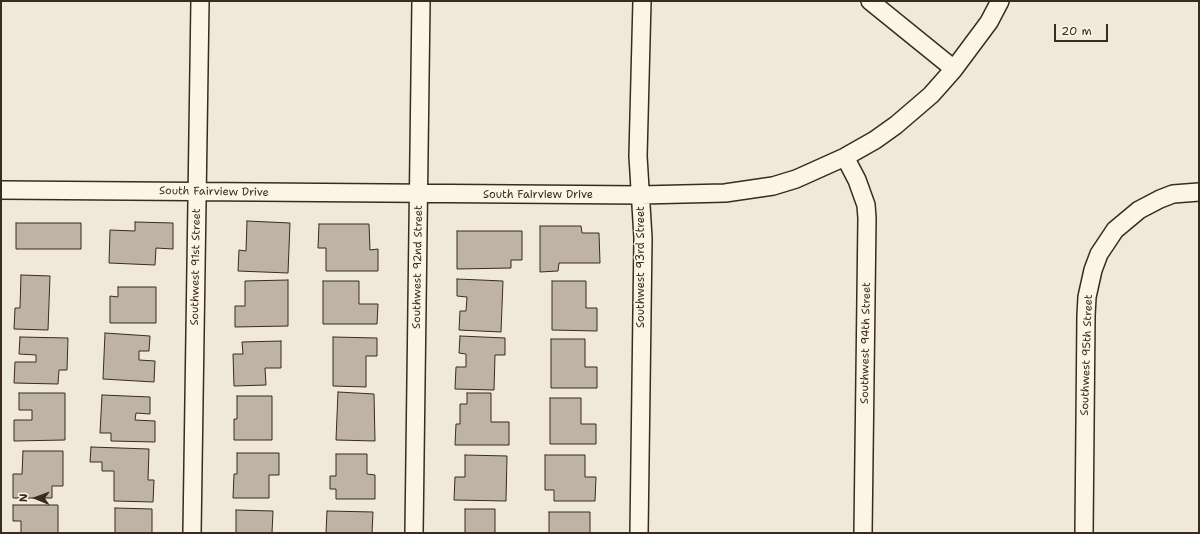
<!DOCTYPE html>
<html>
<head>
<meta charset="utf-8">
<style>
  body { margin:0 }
  #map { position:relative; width:1200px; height:534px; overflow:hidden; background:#f0e9d9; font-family:"Shantell Sans",sans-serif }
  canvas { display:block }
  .frame { position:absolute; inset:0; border:2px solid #3b2a1e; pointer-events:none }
  .north { position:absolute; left:16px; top:478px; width:40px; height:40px; -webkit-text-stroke:3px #fcf5e5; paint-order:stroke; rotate:271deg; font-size:11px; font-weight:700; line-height:16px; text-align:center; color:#3b2a1e }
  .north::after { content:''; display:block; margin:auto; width:14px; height:18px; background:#3b2a1e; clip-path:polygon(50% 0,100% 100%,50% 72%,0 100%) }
  .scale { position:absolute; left:1054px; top:24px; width:54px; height:18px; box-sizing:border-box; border:2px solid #3b2a1e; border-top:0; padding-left:5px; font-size:12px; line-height:14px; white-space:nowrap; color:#3b2a1e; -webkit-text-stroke:3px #fcf5e5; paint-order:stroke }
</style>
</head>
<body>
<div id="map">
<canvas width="1200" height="534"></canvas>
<div class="frame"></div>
<div class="north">N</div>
<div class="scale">20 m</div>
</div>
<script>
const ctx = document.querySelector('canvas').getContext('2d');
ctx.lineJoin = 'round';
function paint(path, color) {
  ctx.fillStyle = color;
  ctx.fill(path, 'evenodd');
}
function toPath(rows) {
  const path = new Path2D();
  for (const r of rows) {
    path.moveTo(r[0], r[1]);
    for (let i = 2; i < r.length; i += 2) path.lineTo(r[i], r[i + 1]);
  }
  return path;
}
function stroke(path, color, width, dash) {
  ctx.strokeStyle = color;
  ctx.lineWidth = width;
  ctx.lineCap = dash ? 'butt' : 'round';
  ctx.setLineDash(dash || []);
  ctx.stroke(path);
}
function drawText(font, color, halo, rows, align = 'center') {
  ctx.font = font + ' "Shantell Sans",sans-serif';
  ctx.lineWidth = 3;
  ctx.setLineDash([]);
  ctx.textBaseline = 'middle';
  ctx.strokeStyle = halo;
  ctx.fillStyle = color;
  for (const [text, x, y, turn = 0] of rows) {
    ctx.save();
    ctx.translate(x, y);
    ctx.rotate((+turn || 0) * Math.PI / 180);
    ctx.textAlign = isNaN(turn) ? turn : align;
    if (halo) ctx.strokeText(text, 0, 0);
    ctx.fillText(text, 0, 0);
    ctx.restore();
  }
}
const building = toPath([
  [247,221,290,223,288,273,238,271,239,250,246,251,247,221],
  [135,222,173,223,173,249,156,248,155,265,109,263,110,230,135,231,135,222],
  [16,223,81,223,81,249,16,249,16,223],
  [319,224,369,224,370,250,378,249,378,271,326,271,326,248,318,248,319,224],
  [540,226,581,226,582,233,599,233,600,263,559,263,558,271,540,272,540,226],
  [457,231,522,231,522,260,511,260,511,268,457,269,457,231],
  [21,275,50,276,48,330,14,329,15,308,20,308,21,275],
  [457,279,503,281,501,332,459,330,460,311,466,311,467,297,457,296,457,279],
  [288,280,288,326,235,327,235,306,245,306,245,281,288,280],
  [323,281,359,281,359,304,378,304,377,324,323,324,323,281],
  [552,281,586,281,586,308,597,308,597,331,552,330,552,281],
  [118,287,156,287,156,323,110,323,110,296,118,297,118,287],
  [105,333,150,336,149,351,139,351,139,360,155,361,154,382,103,379,105,333],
  [460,336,505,338,505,355,495,355,494,390,455,389,456,367,466,367,466,354,459,353,460,336],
  [20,337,68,338,67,370,59,370,58,384,14,383,15,362,36,362,36,355,19,354,20,337],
  [333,337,377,338,377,356,366,356,366,387,333,386,333,337],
  [551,339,585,339,585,367,597,367,597,388,551,388,551,339],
  [281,341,281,368,265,368,266,385,234,386,233,354,243,354,242,342,281,341],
  [338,392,374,394,375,441,336,440,338,392],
  [19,393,65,393,65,440,14,441,14,420,32,420,32,410,19,410,19,393],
  [467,393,491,393,491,422,509,422,509,445,455,445,456,424,460,424,460,404,467,404,467,393],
  [102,395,150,397,150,414,136,413,135,420,155,421,155,442,111,441,111,433,100,433,102,395],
  [237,396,272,396,272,440,234,440,234,419,237,419,237,396],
  [550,398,581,398,581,424,596,424,596,444,550,444,550,398],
  [91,447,149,449,148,480,154,480,153,502,114,501,114,471,102,471,102,462,90,462,91,447],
  [23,451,63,451,63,486,52,486,52,498,13,498,13,474,22,474,23,451],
  [237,453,279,453,279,475,269,475,269,498,233,498,234,474,237,474,237,453],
  [336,454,367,454,367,474,375,475,375,499,336,499,336,489,330,489,330,476,336,476,336,454],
  [465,455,507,456,506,501,454,500,455,477,465,477,465,455],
  [545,455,585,455,585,477,596,477,595,501,554,501,554,490,545,490,545,455],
  [13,505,58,505,58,533,21,533,21,521,13,521,13,505],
  [115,508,152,509,152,533,115,533,115,508],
  [465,509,495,509,495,533,465,533,465,509],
  [236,510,273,511,272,533,232,533,236,533,236,510],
  [327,511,373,512,372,533,326,533,327,511],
  [549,512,590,512,590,533,549,533,549,512]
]);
paint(building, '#beb3a4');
stroke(building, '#3b2a1e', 1);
const minor = toPath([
  [870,1,954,69],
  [845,157,857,180,866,205,867,218,863,533],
  [1,190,641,195,725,193,773,186,796,179,845,157,875,140,896,125,931,95,954,69,989,22,1000,1],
  [192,533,200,1],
  [414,533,421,1],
  [639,533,643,238,638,156,642,1],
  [1084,533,1086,316,1087,297,1093,270,1099,254,1115,230,1139,210,1160,199,1173,194,1199,192]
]);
stroke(minor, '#3b2a1e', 20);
stroke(minor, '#fcf5e5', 17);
drawText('11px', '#3b2a1e', '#fcf5e5', [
  ["South Fairview Drive",214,192,1],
  ["South Fairview Drive",538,195],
  ["Southwest 91st Street",196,267,-89],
  ["Southwest 92nd Street",418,267,-89],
  ["Southwest 93rd Street",641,267,-90],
  ["Southwest 94th Street",866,343,-89],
  ["Southwest 95th Street",1087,355,-88]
]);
</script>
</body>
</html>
